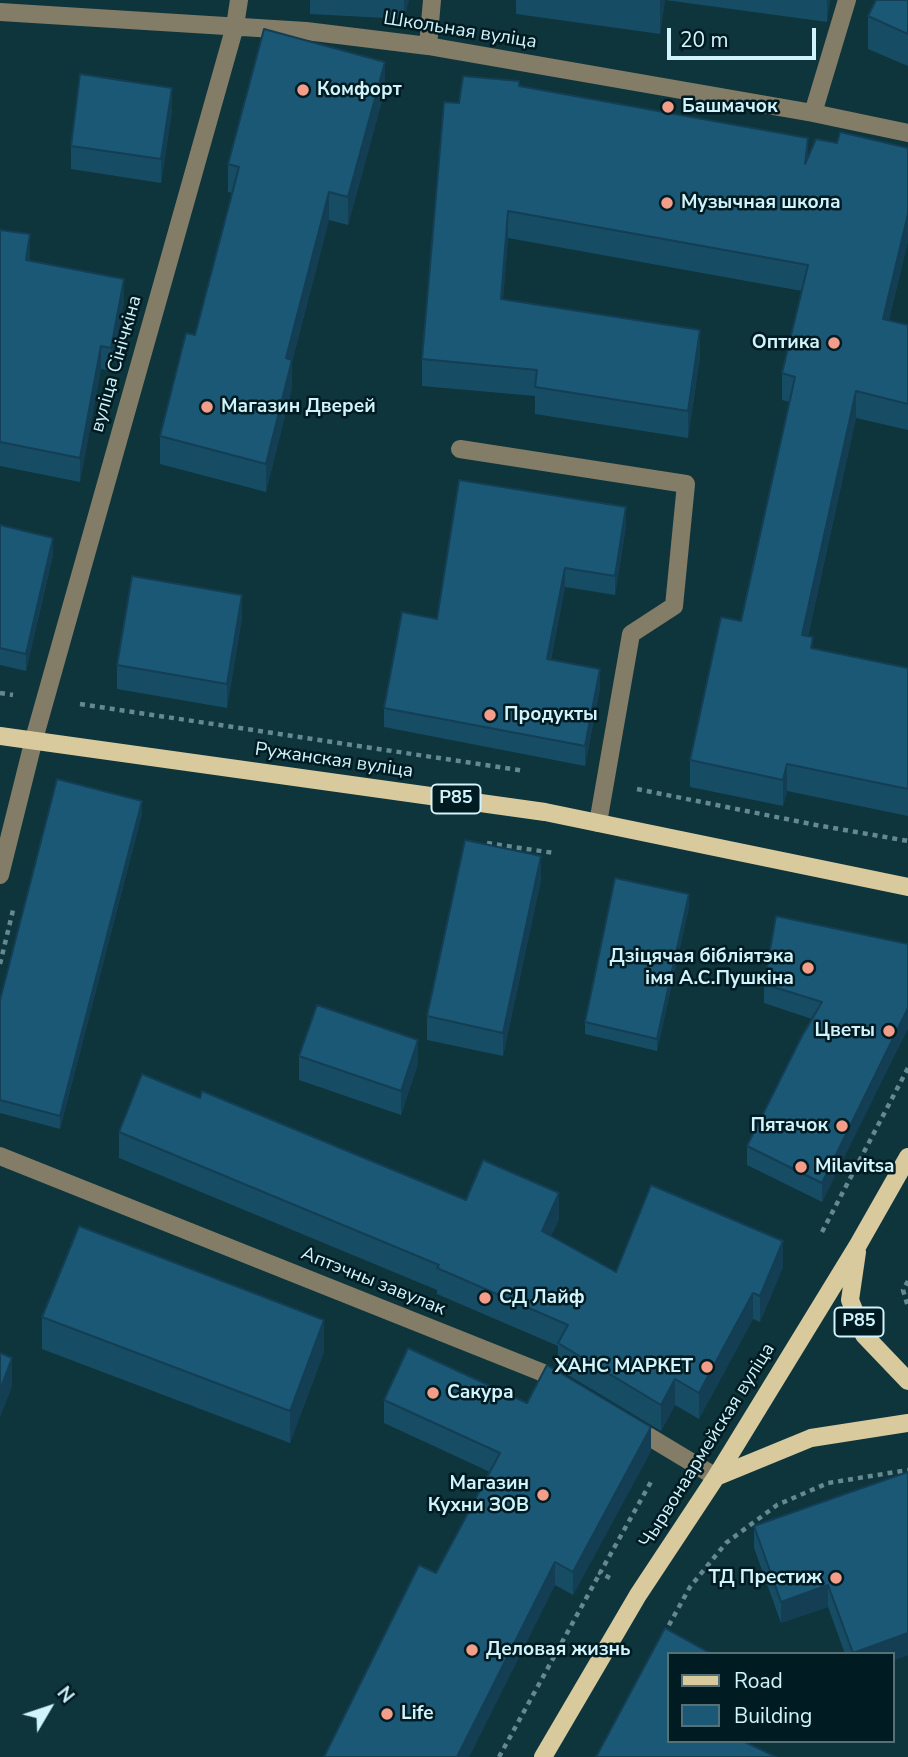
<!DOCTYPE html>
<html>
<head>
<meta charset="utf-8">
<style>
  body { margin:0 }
  #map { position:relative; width:908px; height:1757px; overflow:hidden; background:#0e343c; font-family:"Nunito Sans",sans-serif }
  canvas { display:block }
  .legend { position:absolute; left:667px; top:1652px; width:228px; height:91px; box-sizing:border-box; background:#001b21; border:2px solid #547178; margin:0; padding:9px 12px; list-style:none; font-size:21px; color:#d1f3fb }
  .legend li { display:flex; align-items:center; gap:14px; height:35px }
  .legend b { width:35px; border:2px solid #547178 }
  .north { position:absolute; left:14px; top:1673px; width:70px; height:70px; -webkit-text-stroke:5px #001b21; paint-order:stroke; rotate:51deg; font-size:19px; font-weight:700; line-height:28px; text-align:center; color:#d1f3fb }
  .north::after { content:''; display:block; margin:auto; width:24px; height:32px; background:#d1f3fb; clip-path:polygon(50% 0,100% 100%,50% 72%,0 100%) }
  .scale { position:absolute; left:667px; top:28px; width:149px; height:32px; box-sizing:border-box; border:4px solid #d1f3fb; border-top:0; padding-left:9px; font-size:21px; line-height:24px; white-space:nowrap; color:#d1f3fb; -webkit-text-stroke:5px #001b21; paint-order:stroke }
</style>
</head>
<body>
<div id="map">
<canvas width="908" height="1757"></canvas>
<ul class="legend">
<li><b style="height:9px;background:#d8ca9c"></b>Road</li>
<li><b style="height:19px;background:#1b5876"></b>Building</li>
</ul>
<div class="north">N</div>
<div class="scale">20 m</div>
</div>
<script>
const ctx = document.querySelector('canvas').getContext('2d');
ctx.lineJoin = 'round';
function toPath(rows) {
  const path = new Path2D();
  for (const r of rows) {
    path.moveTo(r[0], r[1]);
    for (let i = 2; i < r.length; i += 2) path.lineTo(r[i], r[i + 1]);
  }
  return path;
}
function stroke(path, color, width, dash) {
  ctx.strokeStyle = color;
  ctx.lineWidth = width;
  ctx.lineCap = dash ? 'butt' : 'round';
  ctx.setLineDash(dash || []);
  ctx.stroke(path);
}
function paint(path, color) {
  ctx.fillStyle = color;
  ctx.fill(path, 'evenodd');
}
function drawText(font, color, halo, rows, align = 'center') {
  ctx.font = font + ' "Nunito Sans",sans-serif';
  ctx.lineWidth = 5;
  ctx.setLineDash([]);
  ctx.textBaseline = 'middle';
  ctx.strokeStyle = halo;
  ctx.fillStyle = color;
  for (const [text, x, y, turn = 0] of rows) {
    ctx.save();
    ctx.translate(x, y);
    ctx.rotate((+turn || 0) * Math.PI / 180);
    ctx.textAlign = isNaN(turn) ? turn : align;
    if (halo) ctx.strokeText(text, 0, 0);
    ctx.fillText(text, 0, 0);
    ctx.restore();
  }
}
stroke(toPath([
  [0,693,13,695],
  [80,704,525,771],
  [637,789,816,825,908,841],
  [487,843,554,853],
  [0,964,14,906],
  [822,1232,908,1068],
  [908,1281,903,1290,908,1307],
  [610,1578,600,1573,652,1480],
  [664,1634,690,1587,726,1543,777,1505,828,1483,908,1470],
  [499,1757,600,1573]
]), '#658991', 4.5, [5, 5]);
stroke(toPath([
  [0,12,306,31,428,46,813,113,908,133],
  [428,46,432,0],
  [813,113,847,0],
  [460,449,686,484,674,606,631,634,598,823],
  [0,875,34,739,235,26,239,0],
  [0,1156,541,1372,564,1386],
  [633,1427,716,1477]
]), '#837c66', 18);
stroke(toPath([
  [0,736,545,812,908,887],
  [857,1252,850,1300,864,1335,908,1381],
  [716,1477,811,1438,908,1423],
  [543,1757,638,1595,716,1477,858,1245,908,1157]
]), '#d8ca9c', 18);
paint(toPath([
  [310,0,409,0,404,19,310,14],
  [516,0,830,0,827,22,665,0,660,34,516,14],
  [908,0,908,66,868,49,868,16],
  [519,86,808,156,837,143,908,148,908,241,889,320,908,325,908,430,856,418,808,636,813,649,908,668,908,816,787,791,783,806,690,787,690,760,741,621,790,402,782,400,782,373,802,291,508,238,503,299,700,357,688,438,535,414,535,396,422,386,422,359,459,103],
  [385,90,348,225,329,220,292,362,292,388,266,492,160,464,160,436,195,335,232,193,228,192,228,164],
  [172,111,161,183,71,169,71,146],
  [0,230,30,258,29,261,124,302,111,371,101,369,80,482,0,466],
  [0,525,53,555,26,671,0,665],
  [626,526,615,595,565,587,551,660,600,688,585,766,384,727,384,708,437,619],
  [242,618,227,708,117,689,117,665],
  [142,814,60,1129,0,1113,0,1000],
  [541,880,503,1056,427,1040,427,1016],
  [689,907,657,1051,585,1034,585,1022],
  [908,944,908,1028,822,1202,747,1165,747,1146,812,1019,764,1003,764,984],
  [299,1056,418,1064,401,1115,299,1080],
  [200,1098,466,1200,559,1219,551,1236,616,1272,783,1267,760,1322,753,1319,699,1419,675,1405,661,1431,558,1369,558,1346,437,1294,437,1290,119,1158,119,1132],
  [42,1317,324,1352,290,1443,42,1349],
  [384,1400,527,1403,651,1451,573,1595,555,1585,469,1757,324,1757,436,1573,490,1472,384,1423],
  [908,1472,908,1655,892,1661,892,1654,845,1654,828,1607,781,1623,754,1548,754,1526]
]), '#174c65');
paint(toPath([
  [404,0,409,0,404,19],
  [660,0,665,0,660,34],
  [827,0,830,0,827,22],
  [385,62,385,90,348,225,348,197],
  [172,88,172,111,161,183,161,159],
  [808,138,808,165,805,164],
  [329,192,329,220,292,362,292,388,266,492,266,464,286,358],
  [508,211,508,238,501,326,501,299],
  [908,214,908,241,883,345,883,319],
  [30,234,30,258,26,284,26,260],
  [124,279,124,302,111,371,111,348],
  [700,330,700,357,688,438,688,411],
  [101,346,101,369,80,482,80,458],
  [856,391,856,418,802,661,802,635],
  [626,507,626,526,615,595,615,576],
  [53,538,53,555,26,671,26,654],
  [565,568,565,587,547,678,547,659],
  [242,595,242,618,227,708,227,684],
  [600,669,600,688,585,766,585,746],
  [787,764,787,791,783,806,783,780],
  [142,801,142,814,60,1129,60,1116],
  [541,856,541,880,503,1056,503,1033],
  [689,894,689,907,657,1051,657,1039],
  [908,1008,908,1028,822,1202,822,1183],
  [418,1040,418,1064,401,1115,401,1091],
  [559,1193,559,1219,542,1257,542,1231],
  [783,1241,783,1267,760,1322,760,1296],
  [753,1293,753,1319,699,1419,699,1393],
  [324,1320,324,1352,290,1443,290,1411],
  [12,1358,12,1387,0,1418,0,1390],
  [675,1379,675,1405,661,1431,661,1405],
  [651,1427,651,1451,573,1595,573,1572],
  [555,1562,555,1585,469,1757,457,1757],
  [828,1585,828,1607,781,1623,781,1602],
  [908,1633,908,1655,892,1661,892,1654,853,1654]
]), '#133e53');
const building = toPath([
  [876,0,908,0,908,34,868,16,876,0],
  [264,29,385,62,348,197,329,192,286,358,292,360,266,464,160,436,186,333,195,335,239,167,228,164,264,29],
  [80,74,172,88,161,159,71,146,80,74],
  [463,76,519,81,519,86,808,138,805,164,816,139,837,143,840,132,908,148,908,214,883,319,908,325,908,404,856,391,802,635,813,637,811,648,908,668,908,789,787,764,783,780,690,760,721,617,741,621,795,377,782,373,808,265,508,211,501,299,700,330,688,411,535,387,537,370,422,359,444,102,459,103,463,76],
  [0,230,30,234,26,260,124,279,111,348,101,346,80,458,0,442,0,230],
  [459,480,626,507,615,576,565,568,547,659,600,669,585,746,384,708,402,612,437,619,459,480],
  [0,525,53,538,26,654,0,648,0,525],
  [132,576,242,595,227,684,117,665,132,576],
  [57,779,142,801,60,1116,0,1100,0,1000,57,779],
  [465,840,541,856,503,1033,427,1016,465,840],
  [615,878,689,894,657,1039,585,1022,615,878],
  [776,916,908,944,908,1008,822,1183,747,1146,802,1036,822,1002,764,984,776,916],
  [317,1005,418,1040,401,1091,299,1056,317,1005],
  [142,1074,200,1098,202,1091,466,1200,483,1160,559,1193,542,1231,616,1272,651,1185,783,1241,760,1296,753,1293,699,1393,675,1379,661,1405,558,1343,568,1325,437,1268,439,1265,119,1132,142,1074],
  [79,1226,324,1320,290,1411,42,1317,79,1226],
  [408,1348,527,1403,547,1365,651,1427,573,1572,555,1562,457,1757,324,1757,419,1565,436,1573,500,1453,384,1400,408,1348],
  [0,1353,12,1358,0,1390,0,1353],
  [908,1472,908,1633,853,1653,828,1585,781,1602,754,1526,908,1472],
  [665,1628,712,1654,668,1654,668,1741,743,1741,776,1757,596,1757,665,1628]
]);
paint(building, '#1b5876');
stroke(building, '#133e53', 2);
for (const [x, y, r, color] of [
  [303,90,7,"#f49e8a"],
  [668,107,7,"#f49e8a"],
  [667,203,7,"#f49e8a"],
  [834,343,7,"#f49e8a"],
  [207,407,7,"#f49e8a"],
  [490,715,7,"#f49e8a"],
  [808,968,7,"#f49e8a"],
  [889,1031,7,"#f49e8a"],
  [842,1126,7,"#f49e8a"],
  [801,1167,7,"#f49e8a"],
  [485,1298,7,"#f49e8a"],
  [707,1367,7,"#f49e8a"],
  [433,1393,7,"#f49e8a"],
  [543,1495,7,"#f49e8a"],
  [836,1578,7,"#f49e8a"],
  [472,1650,7,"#f49e8a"],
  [387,1714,7,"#f49e8a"]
]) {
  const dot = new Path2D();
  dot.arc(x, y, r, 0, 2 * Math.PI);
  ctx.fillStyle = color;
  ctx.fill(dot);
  stroke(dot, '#001b21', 2.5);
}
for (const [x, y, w] of [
  [456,799,49],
  [859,1322,49]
]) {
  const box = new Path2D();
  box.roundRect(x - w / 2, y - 14.5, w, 29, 5);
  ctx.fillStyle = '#001b21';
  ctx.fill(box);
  stroke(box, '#d1f3fb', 2);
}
drawText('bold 18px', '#d1f3fb', null, [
  ["Р85",456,799],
  ["Р85",859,1322]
]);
drawText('19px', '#d1f3fb', '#001b21', [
  ["Школьная вуліца",460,31,9],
  ["вуліца Сінічкіна",117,364,-74],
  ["Ружанская вуліца",334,761,8],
  ["Аптэчны завулак",373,1282,22],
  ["Чырвонаармейская вуліца",708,1446,-58]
]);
drawText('bold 19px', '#d1f3fb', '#001b21', [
  ["Комфорт",317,90],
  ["Башмачок",682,107],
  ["Музычная школа",681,203],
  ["Оптика",820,343,"right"],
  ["Магазин Дверей",221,407],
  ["Продукты",504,715],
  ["Дзіцячая бібліятэка",794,957,"right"],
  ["імя А.С.Пушкіна",794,979,"right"],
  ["Цветы",875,1031,"right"],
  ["Пятачок",828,1126,"right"],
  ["Milavitsa",815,1167],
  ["СД Лайф",499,1298],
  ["ХАНС МАРКЕТ",693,1367,"right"],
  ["Сакура",447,1393],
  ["Магазин",529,1484,"right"],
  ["Кухни ЗОВ",529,1506,"right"],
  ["ТД Престиж",822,1578,"right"],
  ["Деловая жизнь",486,1650],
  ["Life",401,1714]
], 'left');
</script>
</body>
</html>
